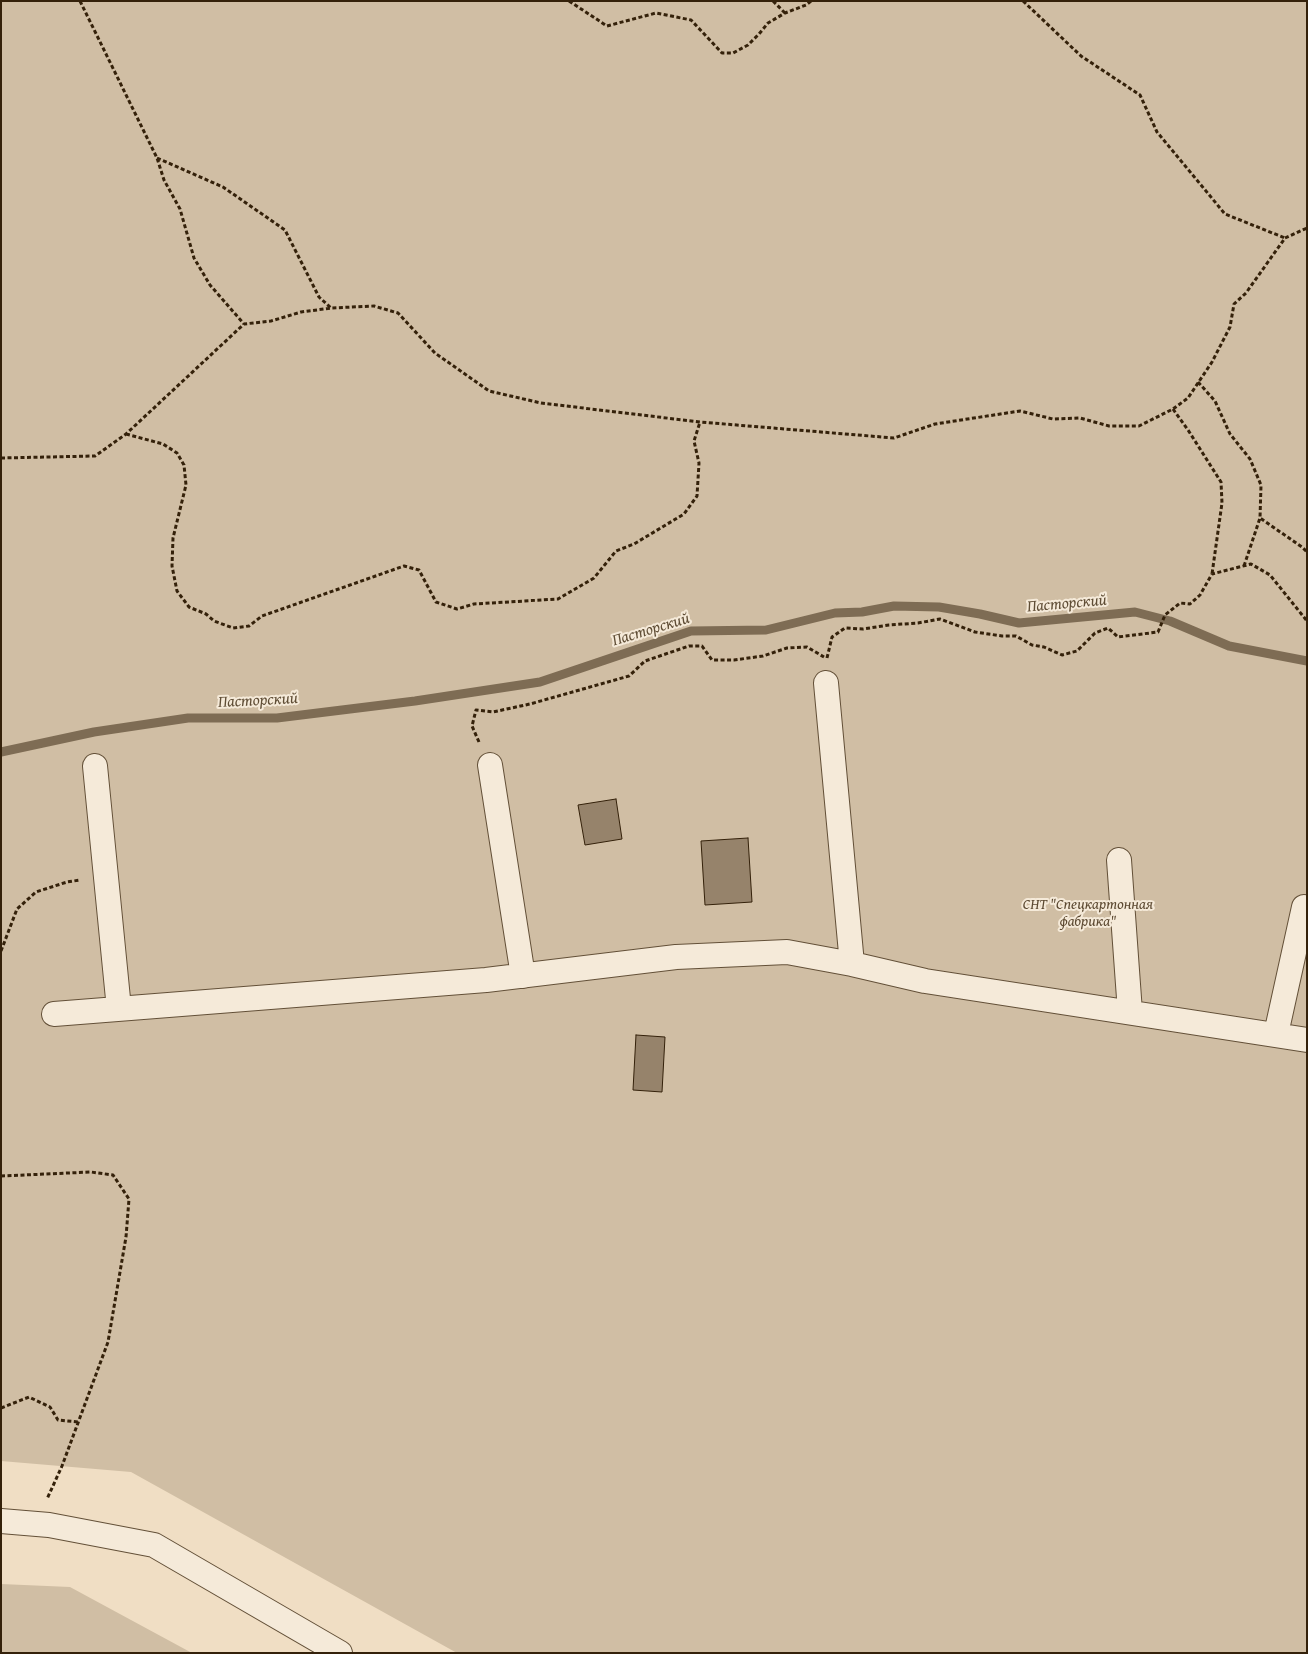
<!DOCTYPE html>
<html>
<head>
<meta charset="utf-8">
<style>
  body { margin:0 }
  #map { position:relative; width:1308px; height:1654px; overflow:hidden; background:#f0dec4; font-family:"Gentium Book Plus",serif }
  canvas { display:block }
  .frame { position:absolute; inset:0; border:2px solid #34210a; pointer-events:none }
</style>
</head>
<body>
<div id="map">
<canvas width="1308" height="1654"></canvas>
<div class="frame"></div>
</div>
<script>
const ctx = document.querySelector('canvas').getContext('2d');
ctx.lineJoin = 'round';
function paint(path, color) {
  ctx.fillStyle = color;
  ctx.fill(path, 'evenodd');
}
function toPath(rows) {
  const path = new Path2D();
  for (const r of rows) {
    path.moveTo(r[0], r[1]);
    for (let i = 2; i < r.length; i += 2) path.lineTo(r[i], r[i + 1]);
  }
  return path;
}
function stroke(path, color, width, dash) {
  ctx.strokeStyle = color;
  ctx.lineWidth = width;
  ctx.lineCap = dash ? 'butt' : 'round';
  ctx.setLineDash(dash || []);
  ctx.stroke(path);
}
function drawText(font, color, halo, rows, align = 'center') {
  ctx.font = font + ' "Gentium Book Plus",serif';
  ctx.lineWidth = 4;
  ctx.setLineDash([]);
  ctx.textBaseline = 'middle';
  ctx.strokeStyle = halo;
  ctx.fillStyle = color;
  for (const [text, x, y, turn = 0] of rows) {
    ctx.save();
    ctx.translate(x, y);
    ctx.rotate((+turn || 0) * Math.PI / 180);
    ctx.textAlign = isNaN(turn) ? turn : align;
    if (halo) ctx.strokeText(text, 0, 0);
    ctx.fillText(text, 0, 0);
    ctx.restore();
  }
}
paint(toPath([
  [1,1,1307,1,1307,1653,457,1653,131,1472,1,1461],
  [1,1584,70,1587,192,1653,1,1653]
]), '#d0bea4');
stroke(toPath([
  [1,752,94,732,188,718,277,718,415,701,540,682,691,631,766,630,835,613,862,612,894,606,939,607,980,614,1019,623,1135,612,1170,621,1229,646,1307,661]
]), '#7e6c54', 9);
const building = toPath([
  [616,799,622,839,585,845,578,805,616,799],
  [748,838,752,902,705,905,701,841,748,838],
  [636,1035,665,1037,662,1092,633,1090,636,1035]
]);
paint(building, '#96836b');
stroke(building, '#34210a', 1);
const minor = toPath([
  [826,683,852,964],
  [490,765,523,976],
  [95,766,119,1009],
  [1119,860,1130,1012],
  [54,1014,486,980,676,957,787,952,852,964,925,981,1307,1040],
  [1276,1034,1304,907],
  [1,1521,49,1525,154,1545,340,1653]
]);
stroke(minor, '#635038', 26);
stroke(toPath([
  [80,1,157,158,164,180,180,209,194,258,210,285,244,324],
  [569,1,607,26,656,13,691,20,722,53,733,53,748,45,759,34,768,23,785,13,806,5,811,1],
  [773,1,785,13],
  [1023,1,1081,56,1140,95,1157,132,1225,214,1285,238],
  [157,158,223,187,285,230,319,297,331,308],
  [1198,382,1215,401,1230,434,1250,459,1261,485,1260,518,1302,547,1307,552],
  [1173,409,1188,430,1221,482,1222,503,1212,574],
  [126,434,163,444,177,453,184,465,186,485,173,538,172,566,177,591,189,607,206,614,214,621,233,628,249,626,262,616,404,566,419,570,436,602,457,609,474,604,558,599,594,578,616,551,634,544,684,514,697,496,699,463,694,441,700,422],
  [1,458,95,456,126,434,244,324,271,321,301,312,332,308,374,306,398,313,435,353,489,391,541,403,700,422,894,438,935,424,1020,411,1053,419,1080,418,1109,426,1139,426,1173,409,1188,398,1212,362,1230,327,1234,304,1246,293,1285,238,1307,228],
  [1244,566,1260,518],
  [827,658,832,637,845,628,863,629,889,625,918,623,940,619,975,632,1002,636,1016,636,1032,645,1044,647,1062,655,1077,651,1095,633,1108,628,1118,637,1158,632,1165,615,1180,603,1190,604,1200,595,1212,574,1251,564,1270,575,1307,621],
  [479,742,472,726,476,710,493,712,530,704,629,676,645,661,689,646,702,646,712,660,734,660,763,656,787,648,807,647,824,657],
  [1,951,17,909,36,892,67,882,80,880],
  [1,1176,91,1172,113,1175,129,1199,126,1237,108,1342,62,1466,47,1499],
  [1,1408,29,1397,50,1407,58,1420,78,1422]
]), '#34210a', 3, [4, 2.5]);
stroke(minor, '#f5ead9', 24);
drawText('italic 15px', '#5b4830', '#f5ead9', [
  ["СНТ \"Спецкартонная",1088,905],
  ["фабрика\"",1088,922]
]);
drawText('italic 16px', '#5f4d35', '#f5ead9', [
  ["Пасторский",1067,604,-5],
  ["Пасторский",651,630,-17],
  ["Пасторский",258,701,-3]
]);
</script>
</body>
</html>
